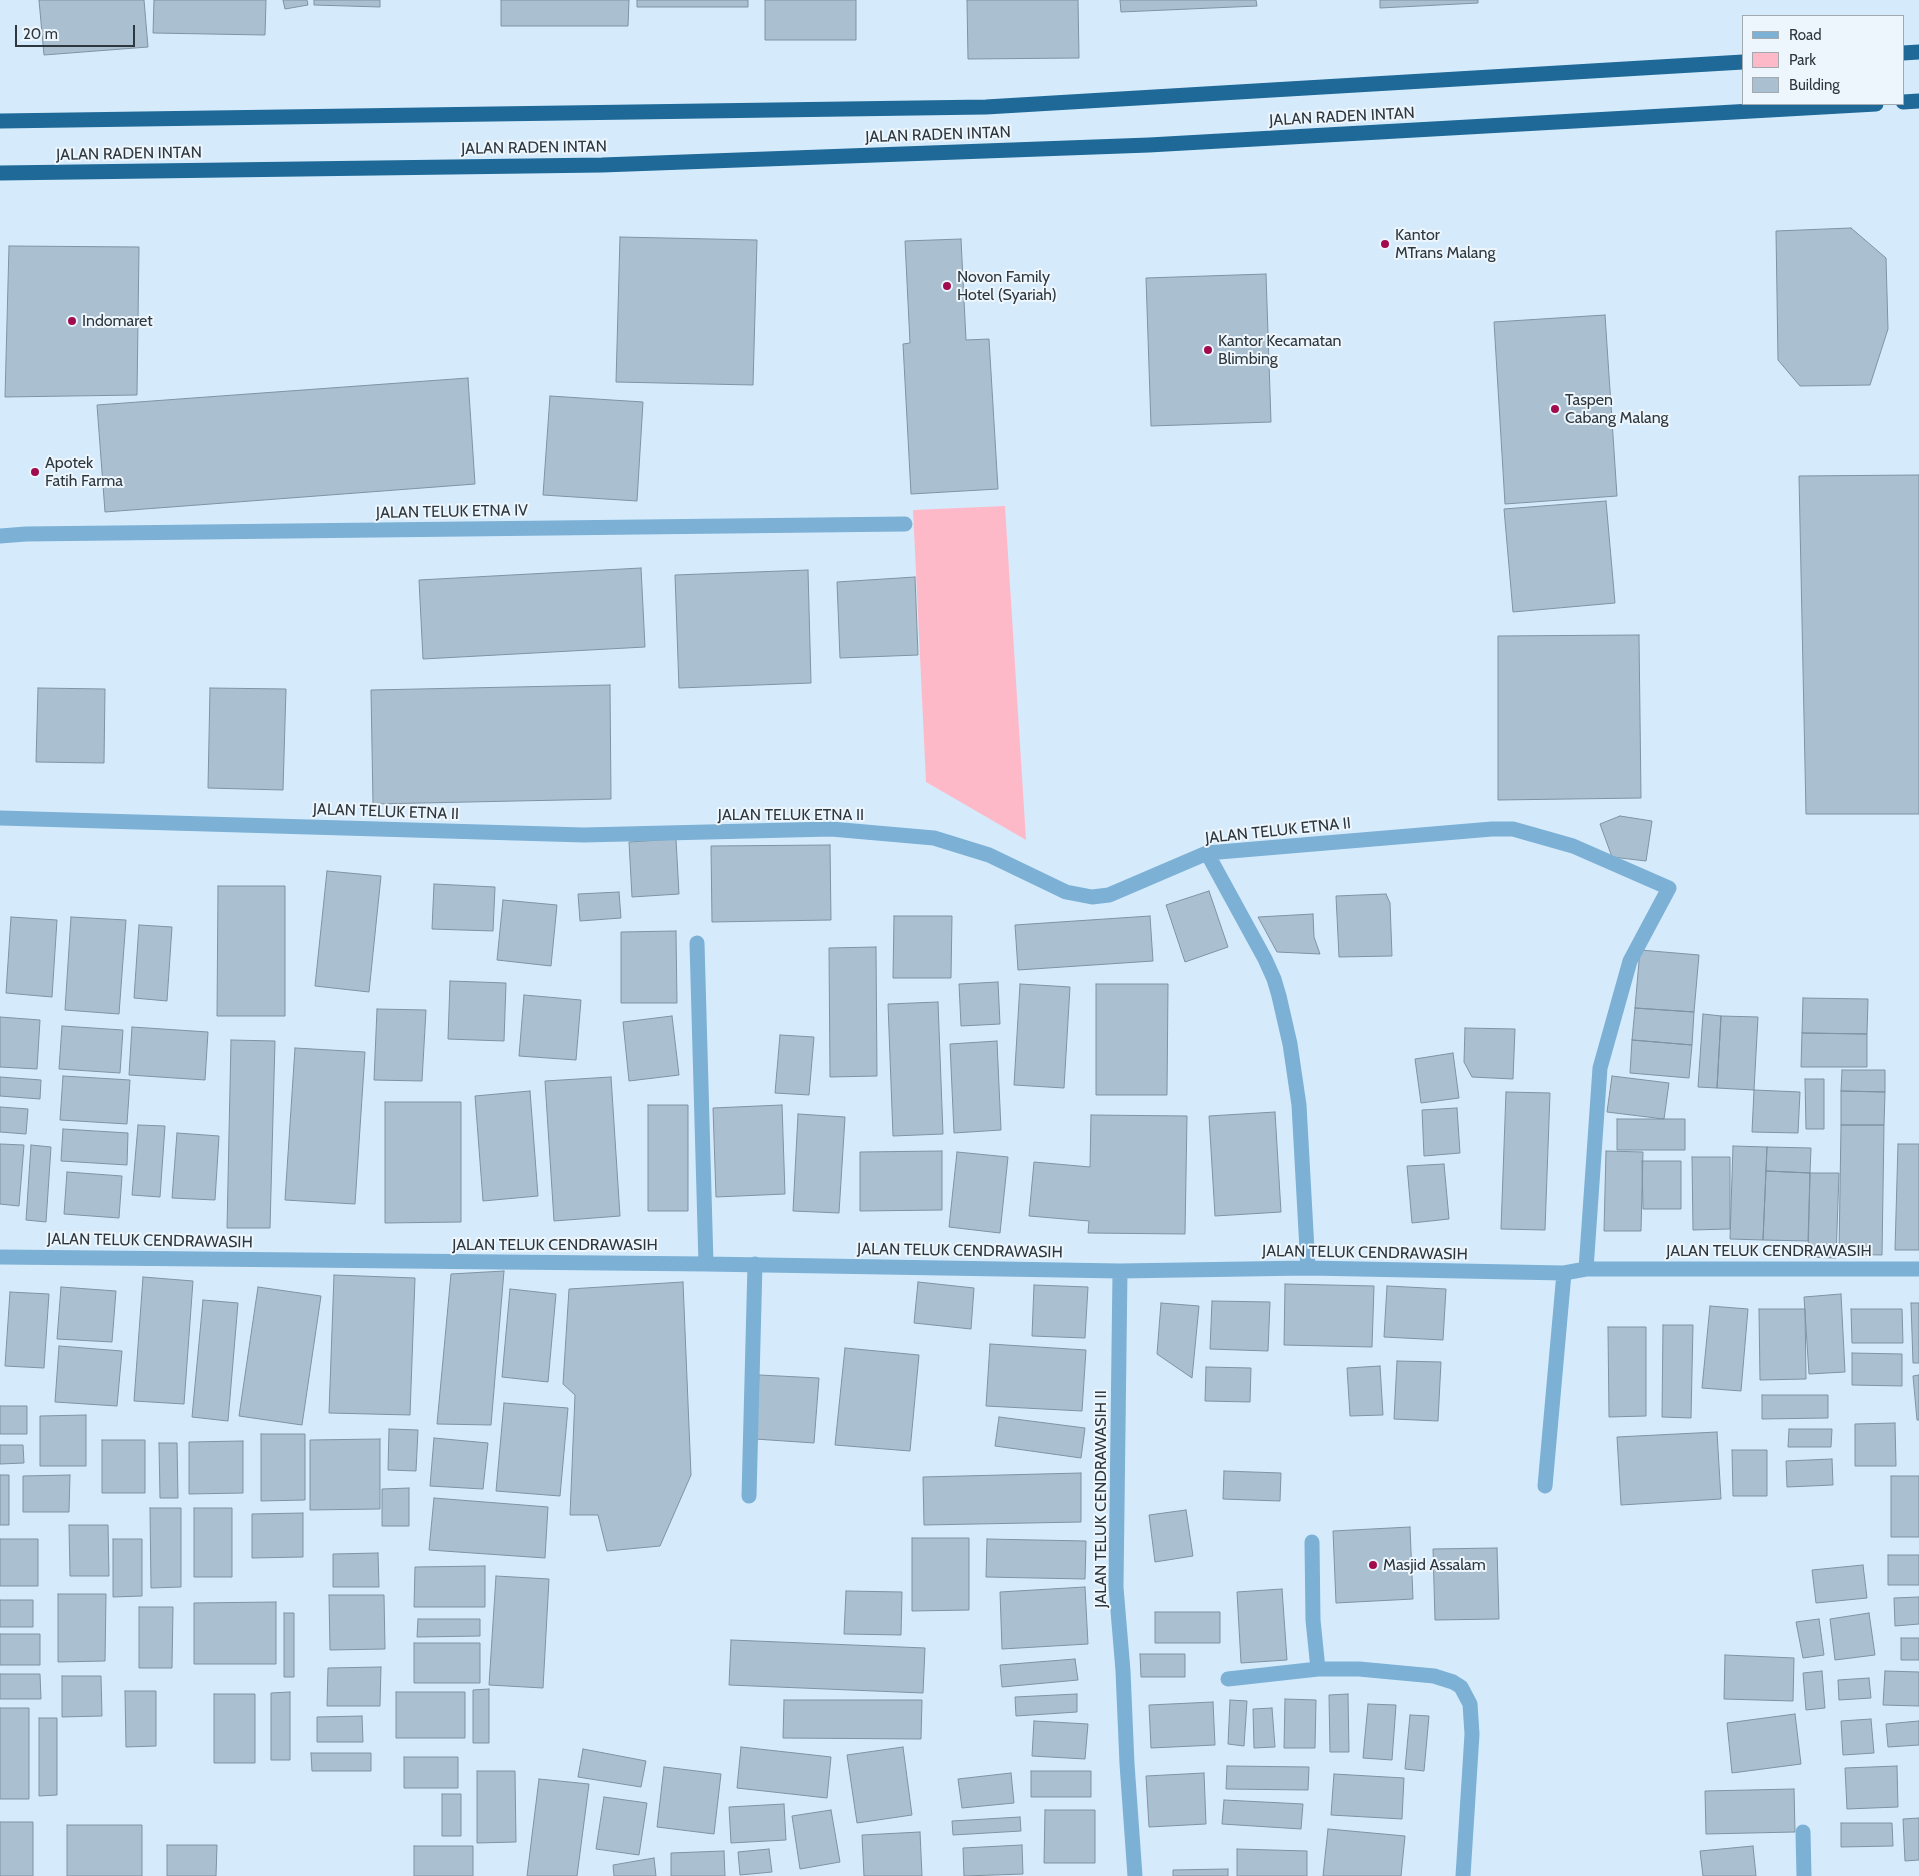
<!DOCTYPE html>
<html>
<head>
<meta charset="utf-8">
<style>
  body { margin:0 }
  #map { position:relative; width:1919px; height:1876px; overflow:hidden; background:#d5ebfc; font-family:Cabin,sans-serif }
  canvas { display:block }
  .legend { position:absolute; left:1742px; top:15px; width:162px; height:90px; box-sizing:border-box; background:#eef6fd; border:1px solid #a1aab0; margin:0; padding:6px 9px; list-style:none; font-size:15px; color:#2e373d }
  .legend li { display:flex; align-items:center; gap:10px; height:25px }
  .legend b { width:25px; border:1px solid #a1aab0 }
  .scale { position:absolute; left:15px; top:25px; width:120px; height:22px; box-sizing:border-box; border:2px solid #2e373d; border-top:0; padding-left:6px; font-size:15px; line-height:18px; white-space:nowrap; color:#2e373d; -webkit-text-stroke:4px #eef6fd; paint-order:stroke }
</style>
</head>
<body>
<div id="map">
<canvas width="1919" height="1876"></canvas>
<ul class="legend">
<li><b style="height:6px;background:#7db0d5"></b>Road</li>
<li><b style="height:14px;background:#feb9c9"></b>Park</li>
<li><b style="height:14px;background:#aac0d0"></b>Building</li>
</ul>
<div class="scale">20 m</div>
</div>
<script>
const ctx = document.querySelector('canvas').getContext('2d');
ctx.lineJoin = 'round';
function paint(path, color) {
  ctx.fillStyle = color;
  ctx.fill(path, 'evenodd');
}
function toPath(rows) {
  const path = new Path2D();
  for (const r of rows) {
    path.moveTo(r[0], r[1]);
    for (let i = 2; i < r.length; i += 2) path.lineTo(r[i], r[i + 1]);
  }
  return path;
}
function stroke(path, color, width, dash) {
  ctx.strokeStyle = color;
  ctx.lineWidth = width;
  ctx.lineCap = dash ? 'butt' : 'round';
  ctx.setLineDash(dash || []);
  ctx.stroke(path);
}
function drawText(font, color, halo, rows, align = 'center') {
  ctx.font = font + ' Cabin,sans-serif';
  ctx.lineWidth = 4;
  ctx.setLineDash([]);
  ctx.textBaseline = 'middle';
  ctx.strokeStyle = halo;
  ctx.fillStyle = color;
  for (const [text, x, y, turn = 0] of rows) {
    ctx.save();
    ctx.translate(x, y);
    ctx.rotate((+turn || 0) * Math.PI / 180);
    ctx.textAlign = isNaN(turn) ? turn : align;
    if (halo) ctx.strokeText(text, 0, 0);
    ctx.fillText(text, 0, 0);
    ctx.restore();
  }
}
paint(toPath([
  [1005,506,1026,840,926,782,913,510]
]), '#feb9c9');
const building = toPath([
  [39,0,144,0,148,47,44,55,39,0],
  [154,0,266,0,265,35,153,33,154,0],
  [283,0,307,0,308,5,285,9,283,0],
  [314,0,380,0,380,7,314,5,314,0],
  [501,0,629,0,628,26,501,26,501,0],
  [637,0,748,0,748,7,637,7,637,0],
  [765,0,856,0,856,40,765,40,765,0],
  [967,0,1078,0,1079,58,968,59,967,0],
  [1120,0,1256,0,1257,6,1121,12,1120,0],
  [1380,0,1478,0,1478,3,1380,8,1380,0],
  [1851,228,1886,258,1888,329,1870,385,1800,386,1778,360,1776,231,1851,228],
  [620,237,757,240,753,385,616,382,620,237],
  [961,239,966,340,989,339,998,489,911,494,903,344,910,343,905,241,961,239],
  [9,246,139,247,137,395,5,397,9,246],
  [1266,274,1271,422,1151,426,1146,278,1266,274],
  [1605,315,1617,496,1505,504,1494,322,1605,315],
  [468,378,475,484,105,512,97,405,468,378],
  [550,396,643,402,637,501,543,495,550,396],
  [1919,475,1919,814,1806,814,1799,476,1919,475],
  [1606,501,1615,603,1513,612,1504,509,1606,501],
  [641,568,645,647,423,659,419,580,641,568],
  [808,570,811,683,679,688,675,575,808,570],
  [915,577,918,655,840,658,837,582,915,577],
  [1639,635,1641,798,1498,800,1498,636,1639,635],
  [610,685,611,799,373,804,371,690,610,685],
  [38,688,105,689,104,763,36,762,38,688],
  [210,688,286,689,283,790,208,788,210,688],
  [1620,816,1652,821,1646,861,1612,857,1600,824,1620,816],
  [676,839,679,894,632,897,629,842,676,839],
  [830,845,831,920,712,922,711,846,830,845],
  [327,871,381,876,369,992,315,986,327,871],
  [434,884,495,887,493,931,432,929,434,884],
  [218,886,285,886,285,1016,217,1016,218,886],
  [1209,891,1228,947,1185,962,1166,905,1209,891],
  [619,892,621,918,580,921,578,894,619,892],
  [1386,894,1390,903,1392,956,1339,957,1336,896,1386,894],
  [503,900,557,905,551,966,497,960,503,900],
  [1313,914,1314,937,1320,954,1277,952,1258,917,1313,914],
  [894,916,952,916,951,978,893,978,894,916],
  [1150,916,1153,961,1018,970,1015,925,1150,916],
  [11,917,57,920,52,997,6,993,11,917],
  [71,917,126,920,119,1014,65,1010,71,917],
  [139,925,172,927,167,1001,134,998,139,925],
  [676,931,677,1003,621,1003,621,932,676,931],
  [876,947,877,1076,830,1077,829,948,876,947],
  [1640,950,1699,955,1694,1012,1635,1008,1640,950],
  [450,981,506,983,504,1041,448,1039,450,981],
  [998,982,1000,1024,961,1026,959,984,998,982],
  [1020,984,1070,987,1064,1088,1014,1085,1020,984],
  [1096,984,1168,984,1167,1095,1096,1095,1096,984],
  [524,995,581,1000,576,1060,519,1056,524,995],
  [1803,998,1868,999,1867,1034,1802,1033,1803,998],
  [938,1002,943,1134,893,1136,888,1004,938,1002],
  [1635,1008,1694,1012,1692,1045,1632,1040,1635,1008],
  [377,1009,426,1010,422,1081,374,1080,377,1009],
  [1703,1014,1721,1016,1717,1088,1698,1087,1703,1014],
  [672,1016,679,1075,629,1081,623,1022,672,1016],
  [1721,1016,1758,1017,1754,1090,1717,1088,1721,1016],
  [0,1017,40,1020,37,1069,0,1067,0,1017],
  [62,1026,123,1030,120,1073,59,1069,62,1026],
  [132,1027,208,1032,205,1080,129,1075,132,1027],
  [1465,1028,1515,1029,1513,1079,1472,1077,1464,1062,1465,1028],
  [1802,1033,1867,1034,1867,1067,1801,1067,1802,1033],
  [780,1035,814,1037,809,1095,775,1093,780,1035],
  [231,1040,275,1041,270,1228,227,1228,231,1040],
  [1632,1040,1692,1045,1689,1078,1630,1073,1632,1040],
  [997,1041,1001,1130,954,1133,950,1044,997,1041],
  [295,1048,365,1052,355,1204,285,1200,295,1048],
  [1453,1053,1459,1098,1421,1103,1415,1059,1453,1053],
  [1842,1070,1885,1070,1885,1092,1841,1091,1842,1070],
  [63,1076,130,1080,127,1124,60,1120,63,1076],
  [1612,1076,1669,1083,1664,1119,1607,1112,1612,1076],
  [0,1077,41,1080,40,1099,0,1096,0,1077],
  [611,1077,620,1216,554,1221,545,1081,611,1077],
  [1805,1079,1824,1079,1824,1129,1806,1129,1805,1079],
  [1754,1090,1800,1092,1798,1133,1752,1132,1754,1090],
  [530,1091,538,1196,483,1201,475,1096,530,1091],
  [1841,1091,1885,1092,1884,1125,1841,1125,1841,1091],
  [1506,1092,1550,1093,1545,1230,1501,1229,1506,1092],
  [385,1102,461,1102,461,1222,385,1223,385,1102],
  [648,1105,688,1105,688,1211,648,1211,648,1105],
  [782,1105,785,1194,716,1197,713,1108,782,1105],
  [0,1107,28,1109,26,1134,0,1132,0,1107],
  [1457,1108,1460,1153,1424,1156,1422,1110,1457,1108],
  [1275,1112,1281,1212,1215,1216,1209,1116,1275,1112],
  [798,1114,845,1117,839,1213,793,1211,798,1114],
  [1091,1115,1187,1116,1185,1234,1088,1233,1089,1221,1029,1216,1034,1162,1090,1167,1091,1115],
  [1617,1119,1685,1119,1685,1150,1617,1150,1617,1119],
  [138,1125,165,1126,160,1197,132,1195,138,1125],
  [1841,1125,1884,1125,1882,1255,1839,1254,1841,1125],
  [63,1129,128,1133,127,1165,61,1161,63,1129],
  [177,1133,219,1136,215,1200,172,1198,177,1133],
  [0,1144,24,1145,19,1206,0,1204,0,1144],
  [1898,1144,1919,1144,1919,1250,1895,1250,1898,1144],
  [31,1145,51,1147,46,1222,26,1220,31,1145],
  [1733,1146,1767,1147,1763,1240,1730,1239,1733,1146],
  [1767,1147,1811,1148,1810,1173,1766,1171,1767,1147],
  [942,1151,942,1210,860,1211,860,1152,942,1151],
  [1606,1151,1643,1152,1641,1231,1604,1231,1606,1151],
  [957,1152,1008,1157,1000,1233,949,1227,957,1152],
  [1692,1157,1730,1157,1730,1229,1693,1230,1692,1157],
  [1642,1161,1681,1161,1681,1209,1643,1209,1642,1161],
  [1444,1164,1449,1219,1412,1223,1407,1166,1444,1164],
  [1766,1171,1810,1173,1808,1241,1763,1240,1766,1171],
  [67,1172,122,1176,119,1218,64,1214,67,1172],
  [1810,1173,1839,1173,1836,1258,1808,1257,1810,1173],
  [504,1271,491,1425,437,1424,451,1274,504,1271],
  [334,1275,415,1278,410,1415,329,1413,334,1275],
  [143,1277,193,1281,184,1404,134,1401,143,1277],
  [683,1282,691,1475,660,1546,607,1551,598,1515,570,1515,575,1395,563,1384,569,1289,683,1282],
  [918,1282,974,1288,971,1329,914,1323,918,1282],
  [1285,1284,1374,1286,1372,1347,1284,1345,1285,1284],
  [1034,1285,1088,1287,1085,1338,1032,1336,1034,1285],
  [1387,1286,1446,1289,1443,1340,1384,1337,1387,1286],
  [61,1287,116,1291,112,1342,57,1339,61,1287],
  [258,1287,321,1296,302,1425,239,1416,258,1287],
  [510,1289,556,1294,548,1382,502,1377,510,1289],
  [10,1292,49,1294,44,1368,5,1366,10,1292],
  [1841,1294,1845,1372,1809,1374,1804,1297,1841,1294],
  [203,1300,238,1303,228,1421,192,1417,203,1300],
  [1212,1301,1270,1302,1268,1351,1210,1349,1212,1301],
  [1161,1303,1199,1306,1192,1378,1157,1354,1161,1303],
  [1911,1303,1919,1303,1919,1363,1913,1363,1911,1303],
  [1710,1306,1748,1309,1741,1391,1702,1388,1710,1306],
  [1759,1309,1805,1309,1806,1379,1760,1380,1759,1309],
  [1851,1309,1902,1309,1903,1343,1852,1343,1851,1309],
  [1663,1325,1693,1325,1691,1418,1662,1417,1663,1325],
  [1608,1327,1646,1327,1646,1416,1609,1417,1608,1327],
  [990,1344,1086,1350,1082,1411,986,1406,990,1344],
  [59,1346,122,1351,117,1406,55,1402,59,1346],
  [845,1348,919,1355,910,1451,835,1445,845,1348],
  [1852,1353,1902,1354,1902,1386,1852,1385,1852,1353],
  [1397,1361,1441,1362,1438,1421,1394,1419,1397,1361],
  [1380,1366,1383,1415,1350,1416,1347,1368,1380,1366],
  [1206,1367,1251,1368,1250,1402,1205,1401,1206,1367],
  [759,1375,819,1378,814,1443,755,1439,759,1375],
  [1919,1375,1919,1420,1917,1420,1913,1376,1919,1375],
  [1762,1395,1828,1395,1828,1418,1762,1419,1762,1395],
  [504,1403,568,1408,560,1496,496,1491,504,1403],
  [0,1406,27,1406,27,1434,0,1434,0,1406],
  [86,1415,86,1466,40,1466,40,1416,86,1415],
  [999,1417,1085,1428,1081,1458,995,1446,999,1417],
  [1895,1423,1896,1466,1855,1466,1855,1424,1895,1423],
  [389,1429,418,1430,416,1471,388,1470,389,1429],
  [1789,1429,1832,1429,1831,1447,1788,1447,1789,1429],
  [1717,1432,1721,1499,1621,1505,1617,1437,1717,1432],
  [261,1434,305,1434,305,1500,261,1501,261,1434],
  [434,1438,488,1443,483,1489,430,1486,434,1438],
  [380,1439,380,1509,310,1510,310,1440,380,1439],
  [102,1440,145,1440,145,1493,102,1493,102,1440],
  [243,1441,243,1493,189,1494,189,1442,243,1441],
  [159,1443,177,1443,178,1498,160,1498,159,1443],
  [0,1445,23,1445,24,1463,0,1464,0,1445],
  [1732,1450,1767,1450,1767,1496,1733,1496,1732,1450],
  [1832,1459,1833,1485,1787,1487,1786,1461,1832,1459],
  [1224,1471,1281,1473,1280,1501,1223,1499,1224,1471],
  [1081,1473,1081,1522,924,1525,923,1477,1081,1473],
  [0,1475,9,1475,9,1525,0,1525,0,1475],
  [70,1475,69,1512,23,1512,23,1476,70,1475],
  [1891,1476,1919,1476,1919,1537,1891,1537,1891,1476],
  [409,1488,409,1526,382,1526,382,1489,409,1488],
  [434,1498,548,1507,545,1558,429,1550,434,1498],
  [150,1508,181,1508,181,1587,151,1588,150,1508],
  [194,1508,232,1508,232,1577,194,1577,194,1508],
  [1186,1510,1193,1556,1155,1562,1149,1515,1186,1510],
  [303,1513,303,1557,252,1558,252,1514,303,1513],
  [69,1525,108,1525,109,1576,70,1576,69,1525],
  [1410,1527,1413,1599,1336,1603,1333,1531,1410,1527],
  [912,1538,969,1538,969,1610,912,1611,912,1538],
  [0,1539,38,1539,38,1586,0,1586,0,1539],
  [113,1539,142,1539,142,1596,113,1597,113,1539],
  [987,1539,1086,1541,1085,1579,986,1577,987,1539],
  [1497,1548,1499,1619,1435,1620,1433,1549,1497,1548],
  [378,1553,379,1587,333,1587,333,1554,378,1553],
  [1888,1555,1919,1555,1919,1585,1888,1585,1888,1555],
  [1863,1565,1867,1598,1816,1603,1812,1570,1863,1565],
  [485,1566,485,1607,414,1607,415,1567,485,1566],
  [496,1576,549,1579,543,1688,489,1685,496,1576],
  [1085,1587,1088,1644,1002,1649,1000,1592,1085,1587],
  [1282,1589,1287,1660,1241,1663,1237,1592,1282,1589],
  [846,1591,902,1592,901,1635,844,1634,846,1591],
  [58,1594,106,1594,105,1661,58,1662,58,1594],
  [329,1595,384,1595,385,1649,330,1650,329,1595],
  [1919,1597,1919,1624,1895,1626,1894,1598,1919,1597],
  [0,1600,33,1600,33,1627,0,1627,0,1600],
  [276,1602,276,1664,194,1664,194,1603,276,1602],
  [139,1607,173,1607,172,1668,139,1668,139,1607],
  [1155,1612,1220,1612,1220,1643,1155,1643,1155,1612],
  [284,1613,294,1613,294,1677,284,1677,284,1613],
  [1869,1613,1875,1655,1835,1660,1830,1619,1869,1613],
  [418,1619,480,1619,480,1636,417,1637,418,1619],
  [1819,1619,1824,1655,1803,1658,1796,1622,1819,1619],
  [0,1634,40,1634,40,1665,0,1665,0,1634],
  [1901,1638,1919,1638,1919,1660,1901,1660,1901,1638],
  [731,1640,925,1648,923,1693,729,1685,731,1640],
  [414,1643,480,1643,480,1683,414,1683,414,1643],
  [1140,1654,1185,1654,1185,1677,1141,1677,1140,1654],
  [1725,1655,1794,1658,1793,1701,1724,1699,1725,1655],
  [1075,1659,1078,1680,1002,1687,1000,1665,1075,1659],
  [381,1667,380,1706,327,1706,328,1668,381,1667],
  [1822,1671,1825,1708,1806,1710,1803,1673,1822,1671],
  [1885,1671,1919,1672,1919,1706,1883,1705,1885,1671],
  [0,1674,40,1674,41,1699,0,1699,0,1674],
  [62,1676,101,1676,102,1716,62,1717,62,1676],
  [1869,1678,1871,1698,1839,1700,1838,1680,1869,1678],
  [489,1689,489,1743,473,1743,473,1690,489,1689],
  [125,1691,156,1691,156,1746,126,1747,125,1691],
  [290,1692,290,1760,271,1760,271,1693,290,1692],
  [396,1692,465,1692,465,1738,396,1738,396,1692],
  [214,1694,255,1694,255,1763,214,1763,214,1694],
  [1077,1694,1077,1712,1016,1716,1015,1697,1077,1694],
  [1348,1694,1349,1752,1330,1752,1329,1695,1348,1694],
  [1285,1699,1316,1700,1315,1748,1284,1748,1285,1699],
  [784,1700,922,1700,921,1739,783,1738,784,1700],
  [1230,1700,1247,1701,1244,1746,1228,1744,1230,1700],
  [1213,1702,1215,1745,1151,1748,1149,1705,1213,1702],
  [1368,1704,1396,1705,1392,1760,1363,1758,1368,1704],
  [0,1708,29,1708,29,1799,0,1799,0,1708],
  [1272,1708,1275,1747,1254,1748,1253,1709,1272,1708],
  [1795,1714,1801,1764,1732,1773,1727,1723,1795,1714],
  [1410,1715,1429,1716,1424,1771,1405,1769,1410,1715],
  [362,1716,363,1742,317,1742,317,1717,362,1716],
  [39,1718,57,1718,57,1795,39,1796,39,1718],
  [1871,1719,1874,1753,1843,1755,1841,1721,1871,1719],
  [1034,1721,1088,1724,1085,1759,1032,1756,1034,1721],
  [1919,1721,1919,1745,1888,1747,1886,1724,1919,1721],
  [741,1747,831,1757,827,1798,737,1788,741,1747],
  [903,1747,912,1815,857,1823,847,1755,903,1747],
  [583,1749,646,1761,641,1787,578,1777,583,1749],
  [311,1753,371,1753,371,1771,312,1771,311,1753],
  [404,1757,458,1757,458,1788,404,1788,404,1757],
  [1227,1766,1309,1767,1308,1790,1226,1789,1227,1766],
  [1897,1766,1898,1807,1847,1809,1845,1768,1897,1766],
  [664,1767,721,1774,714,1834,657,1827,664,1767],
  [477,1771,515,1771,516,1842,477,1843,477,1771],
  [1031,1771,1091,1771,1091,1797,1031,1797,1031,1771],
  [1011,1773,1014,1803,962,1808,958,1779,1011,1773],
  [1204,1773,1206,1824,1149,1827,1146,1776,1204,1773],
  [1334,1774,1404,1778,1402,1819,1331,1815,1334,1774],
  [539,1779,589,1784,577,1876,527,1876,539,1779],
  [1794,1789,1795,1832,1706,1834,1705,1791,1794,1789],
  [442,1794,461,1794,461,1836,442,1836,442,1794],
  [604,1797,647,1803,639,1855,596,1849,604,1797],
  [1224,1800,1303,1804,1301,1829,1222,1824,1224,1800],
  [784,1804,786,1840,731,1843,729,1807,784,1804],
  [831,1810,840,1862,800,1869,792,1816,831,1810],
  [1045,1810,1095,1810,1095,1863,1044,1863,1045,1810],
  [1020,1817,1021,1831,953,1835,952,1821,1020,1817],
  [1919,1818,1919,1860,1905,1861,1903,1819,1919,1818],
  [0,1822,33,1822,33,1876,0,1876,0,1822],
  [1841,1823,1892,1823,1893,1846,1841,1847,1841,1823],
  [67,1825,142,1825,142,1876,67,1876,67,1825],
  [1328,1829,1405,1836,1401,1876,1323,1876,1328,1829],
  [920,1832,922,1876,864,1876,862,1835,920,1832],
  [167,1845,217,1845,216,1876,167,1876,167,1845],
  [1022,1845,1023,1874,964,1876,963,1848,1022,1845],
  [414,1846,473,1846,473,1876,414,1876,414,1846],
  [1753,1846,1756,1876,1703,1876,1700,1851,1753,1846],
  [769,1849,772,1872,740,1875,738,1852,769,1849],
  [1237,1849,1307,1851,1307,1876,1237,1876,1237,1849],
  [724,1851,725,1876,671,1876,671,1853,724,1851],
  [654,1858,656,1876,614,1876,613,1865,654,1858],
  [1228,1869,1228,1876,1173,1876,1173,1870,1228,1869]
]);
paint(building, '#aac0d0');
stroke(building, '#7f93a3', 1);
stroke(toPath([
  [0,536,26,534,905,524],
  [0,818,584,835,831,829,934,838,989,855,1066,892,1092,897,1109,895,1207,853,1492,829,1513,829,1573,846,1669,888,1630,961,1600,1068,1586,1269],
  [1207,853,1265,959,1274,979,1279,996,1290,1044,1299,1105,1308,1268],
  [697,943,706,1264],
  [0,1257,706,1264,1120,1271,1308,1268,1564,1273,1586,1269,1919,1269],
  [1120,1271,1116,1587,1123,1671,1127,1764,1135,1876],
  [1545,1486,1564,1273],
  [749,1496,755,1264],
  [1312,1542,1313,1620,1318,1669],
  [1228,1679,1318,1669,1359,1669,1434,1676,1453,1682,1461,1687,1470,1704,1472,1734,1463,1876],
  [1803,1832,1804,1876]
]), '#7db0d5', 15);
stroke(toPath([
  [1903,53,1919,52],
  [1903,102,1919,101],
  [0,121,986,107,1743,62],
  [0,173,602,165,1149,145,1876,104]
]), '#1e6997', 15);
for (const [x, y, r, color] of [
  [1385,244,5,"#a10c4e"],
  [947,286,5,"#a10c4e"],
  [72,321,5,"#a10c4e"],
  [1208,350,5,"#a10c4e"],
  [1555,409,5,"#a10c4e"],
  [35,472,5,"#a10c4e"],
  [1373,1565,5,"#a10c4e"]
]) {
  const dot = new Path2D();
  dot.arc(x, y, r, 0, 2 * Math.PI);
  ctx.fillStyle = color;
  ctx.fill(dot);
  stroke(dot, '#eef6fd', 2);
}
drawText('16px', '#2e373d', '#eef6fd', [
  ["JALAN RADEN INTAN",1342,117,-3],
  ["JALAN RADEN INTAN",938,135,-2],
  ["JALAN RADEN INTAN",534,148,-1],
  ["JALAN RADEN INTAN",129,154,-1],
  ["JALAN TELUK ETNA IV",452,512,-1],
  ["JALAN TELUK ETNA II",386,812,2],
  ["JALAN TELUK ETNA II",791,815],
  ["JALAN TELUK ETNA II",1278,831,-6],
  ["JALAN TELUK CENDRAWASIH",150,1241,1],
  ["JALAN TELUK CENDRAWASIH",555,1245],
  ["JALAN TELUK CENDRAWASIH",960,1251,1],
  ["JALAN TELUK CENDRAWASIH",1769,1251],
  ["JALAN TELUK CENDRAWASIH",1365,1253,1],
  ["JALAN TELUK CENDRAWASIH II",1101,1499,-90]
]);
drawText('16px', '#2e373d', '#eef6fd', [
  ["Kantor",1395,235],
  ["MTrans Malang",1395,253],
  ["Novon Family",957,277],
  ["Hotel (Syariah)",957,295],
  ["Indomaret",82,321],
  ["Kantor Kecamatan",1218,341],
  ["Blimbing",1218,359],
  ["Taspen",1565,400],
  ["Cabang Malang",1565,418],
  ["Apotek",45,463],
  ["Fatih Farma",45,481],
  ["Masjid Assalam",1383,1565]
], 'left');
</script>
</body>
</html>
